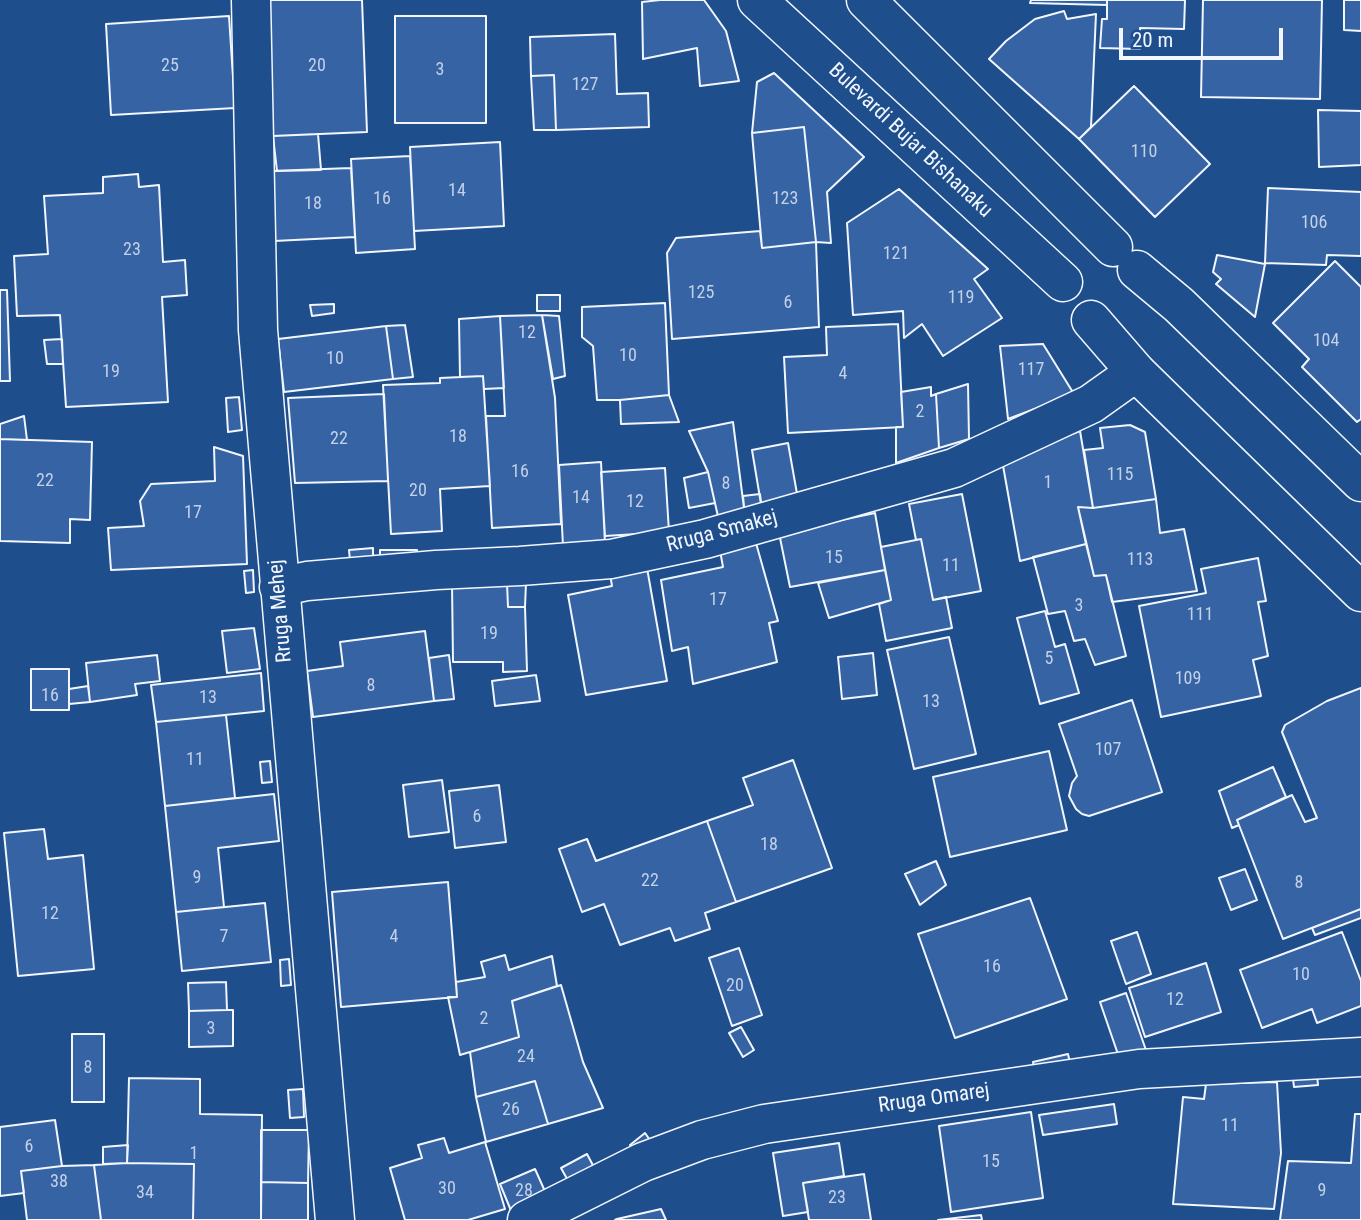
<!DOCTYPE html>
<html>
<head>
<meta charset="utf-8">
<style>
  body { margin:0 }
  #map { position:relative; width:1361px; height:1220px; overflow:hidden; background:#1f4e8c; font-family:"Roboto Condensed",sans-serif }
  canvas { display:block }
  .scale { position:absolute; left:1119px; top:28px; width:164px; height:32px; box-sizing:border-box; border:4px solid #f2f6ff; border-top:0; padding-left:9px; font-size:21px; line-height:24px; white-space:nowrap; color:#f2f6ff; -webkit-text-stroke:5px #1f4e8c; paint-order:stroke }
</style>
</head>
<body>
<div id="map">
<canvas width="1361" height="1220"></canvas>
<div class="scale">20 m</div>
</div>
<script>
const ctx = document.querySelector('canvas').getContext('2d');
ctx.lineJoin = 'round';
function paint(path, color) {
  ctx.fillStyle = color;
  ctx.fill(path, 'evenodd');
}
function toPath(rows) {
  const path = new Path2D();
  for (const r of rows) {
    path.moveTo(r[0], r[1]);
    for (let i = 2; i < r.length; i += 2) path.lineTo(r[i], r[i + 1]);
  }
  return path;
}
function stroke(path, color, width, dash) {
  ctx.strokeStyle = color;
  ctx.lineWidth = width;
  ctx.lineCap = dash ? 'butt' : 'round';
  ctx.setLineDash(dash || []);
  ctx.stroke(path);
}
function drawText(font, color, halo, rows, align = 'center') {
  ctx.font = font + ' "Roboto Condensed",sans-serif';
  ctx.lineWidth = 5;
  ctx.setLineDash([]);
  ctx.textBaseline = 'middle';
  ctx.strokeStyle = halo;
  ctx.fillStyle = color;
  for (const [text, x, y, turn = 0] of rows) {
    ctx.save();
    ctx.translate(x, y);
    ctx.rotate((+turn || 0) * Math.PI / 180);
    ctx.textAlign = isNaN(turn) ? turn : align;
    if (halo) ctx.strokeText(text, 0, 0);
    ctx.fillText(text, 0, 0);
    ctx.restore();
  }
}
const building = toPath([
  [267,0,362,0,367,132,273,136,267,0],
  [660,0,704,0,726,31,739,81,700,86,697,48,643,59,642,2,660,0],
  [1031,0,1107,0,1107,5,1030,3,1031,0],
  [1107,0,1185,0,1184,29,1140,28,1140,49,1100,48,1102,19,1107,19,1107,0],
  [1203,0,1322,0,1320,99,1201,97,1203,0],
  [1344,0,1361,0,1361,31,1344,30,1344,0],
  [1064,11,1067,19,1096,14,1091,127,1079,139,989,59,1006,41,1035,19,1064,11],
  [229,16,235,108,111,115,106,24,229,16],
  [395,16,486,16,486,123,395,123,395,16],
  [615,34,617,94,648,93,649,127,556,130,554,75,531,76,530,37,615,34],
  [774,73,864,157,827,192,831,243,816,242,804,127,752,133,757,82,774,73],
  [554,75,556,130,534,130,531,76,554,75],
  [1134,86,1210,164,1155,217,1079,139,1134,86],
  [1318,110,1361,111,1361,165,1319,167,1318,110],
  [804,127,816,242,762,248,752,133,804,127],
  [318,134,321,170,277,171,273,136,318,134],
  [500,142,504,226,414,231,410,147,500,142],
  [410,156,415,249,356,253,351,159,410,156],
  [351,168,355,237,274,241,271,171,351,168],
  [138,174,139,187,159,185,163,262,185,260,187,295,162,297,168,402,66,407,60,315,17,316,14,256,48,254,44,196,103,193,103,177,138,174],
  [1268,188,1361,192,1361,256,1327,255,1326,265,1265,263,1268,188],
  [899,189,988,269,974,279,1002,318,943,356,922,324,904,338,903,311,853,315,847,223,899,189],
  [760,231,762,248,816,242,819,327,672,339,667,253,676,238,760,231],
  [1217,255,1265,264,1255,317,1216,284,1221,279,1213,272,1217,255],
  [1335,261,1361,287,1361,419,1357,422,1302,367,1309,359,1273,323,1335,261],
  [0,290,7,290,10,381,0,381,0,290],
  [537,295,560,295,560,311,537,311,537,295],
  [665,303,669,395,620,400,597,400,593,346,582,337,582,307,665,303],
  [334,304,334,313,312,316,310,305,334,304],
  [542,315,555,398,561,524,492,528,486,416,505,416,500,316,542,315],
  [542,315,559,316,565,376,553,379,542,315],
  [500,316,504,388,484,389,483,376,460,377,459,319,500,316],
  [898,324,903,427,788,433,784,357,827,355,826,327,898,324],
  [405,325,413,377,393,379,386,326,405,325],
  [386,326,393,379,284,392,278,339,386,326],
  [62,339,63,364,47,364,44,340,62,339],
  [1043,344,1074,394,1008,419,1000,346,1043,344],
  [483,376,490,486,440,489,442,531,391,534,383,385,440,383,440,378,483,376],
  [968,384,969,439,939,448,936,394,968,384],
  [931,387,931,396,936,394,939,448,896,463,896,427,903,427,901,392,931,387],
  [384,394,388,481,295,483,288,398,384,394],
  [669,395,679,422,621,424,620,400,669,395],
  [239,397,242,430,228,432,226,398,239,397],
  [24,416,27,440,0,439,0,424,24,416],
  [733,422,745,516,719,521,708,472,689,431,733,422],
  [1130,425,1145,432,1156,499,1093,508,1084,450,1103,448,1100,428,1130,425],
  [1080,431,1093,508,1078,507,1086,544,1020,561,1002,460,1080,431],
  [0,439,92,442,90,520,70,519,70,543,0,541,0,439],
  [788,443,799,505,762,510,752,450,788,443],
  [214,447,243,456,247,564,111,570,108,528,144,526,140,501,151,484,215,481,214,447],
  [601,462,605,544,563,547,559,465,601,462],
  [665,468,669,532,605,536,601,472,665,468],
  [708,472,715,503,689,508,684,478,708,472],
  [760,494,762,510,745,516,743,496,760,494],
  [962,494,981,591,933,600,921,539,916,540,909,504,962,494],
  [1156,499,1160,533,1184,529,1197,591,1112,602,1106,575,1094,576,1078,507,1093,508,1156,499],
  [875,513,885,570,790,587,779,533,875,513],
  [754,536,778,621,769,623,777,662,693,684,688,647,672,651,661,580,723,567,719,545,754,536],
  [921,539,933,600,946,597,952,628,886,641,879,604,891,600,881,547,921,539],
  [1086,544,1094,576,1106,575,1126,656,1095,665,1085,639,1074,641,1065,611,1048,614,1033,557,1086,544],
  [373,548,373,560,350,561,349,550,373,548],
  [380,550,417,550,417,561,380,561,380,550],
  [1258,558,1266,601,1258,602,1268,656,1253,660,1261,696,1161,717,1139,606,1206,593,1201,569,1258,558],
  [647,568,667,681,586,695,568,595,612,586,610,574,647,568],
  [253,570,254,592,246,593,244,571,253,570],
  [885,570,891,600,829,618,818,583,885,570],
  [507,583,508,607,525,607,527,671,503,672,503,662,453,662,452,584,507,583],
  [507,583,526,583,525,607,508,607,507,583],
  [1045,611,1055,647,1065,644,1079,693,1040,704,1017,618,1045,611],
  [254,628,260,669,227,673,222,631,254,628],
  [425,631,434,701,313,717,307,671,343,666,340,642,425,631],
  [949,637,976,754,914,769,887,650,949,637],
  [873,653,877,695,842,699,838,657,873,653],
  [157,655,160,681,135,684,137,695,90,702,86,663,157,655],
  [449,655,454,699,434,701,429,658,449,655],
  [31,669,69,669,69,710,31,710,31,669],
  [261,673,264,711,156,722,151,685,261,673],
  [536,675,540,701,495,706,492,681,536,675],
  [88,686,90,702,69,704,69,689,88,686],
  [1361,688,1361,909,1283,939,1237,820,1292,795,1305,822,1317,818,1282,732,1285,725,1327,701,1361,688],
  [1132,700,1162,792,1089,816,1082,814,1076,809,1069,796,1072,783,1077,776,1059,724,1132,700],
  [226,715,235,798,165,806,156,722,226,715],
  [1049,751,1067,830,950,857,933,777,1049,751],
  [793,760,832,868,736,902,707,821,753,805,743,778,793,760],
  [270,761,272,782,262,783,260,762,270,761],
  [1273,767,1286,797,1237,820,1239,825,1232,828,1219,791,1273,767],
  [442,780,449,832,409,837,403,785,442,780],
  [499,785,506,842,455,848,449,791,499,785],
  [274,794,279,841,218,848,224,907,176,912,165,806,274,794],
  [707,821,736,902,705,913,710,929,675,941,670,928,620,945,604,904,582,912,559,849,587,839,596,861,707,821],
  [44,829,48,859,83,855,94,969,18,976,4,833,44,829],
  [936,861,946,885,920,905,905,874,936,861],
  [1245,869,1257,900,1231,910,1219,878,1245,869],
  [448,882,457,997,341,1007,332,892,448,882],
  [1030,898,1067,999,955,1038,918,934,1030,898],
  [265,903,271,962,182,971,176,912,265,903],
  [1361,909,1361,918,1315,935,1312,928,1361,909],
  [1137,932,1151,974,1126,984,1111,941,1137,932],
  [1342,932,1361,981,1361,1006,1317,1023,1312,1009,1262,1028,1240,970,1342,932],
  [739,948,762,1015,732,1026,709,958,739,948],
  [505,955,509,970,552,956,557,986,512,1001,519,1037,460,1055,448,997,457,997,456,982,485,977,481,962,505,955],
  [289,959,291,985,281,986,280,960,289,959],
  [1206,963,1221,1012,1145,1037,1129,988,1206,963],
  [226,982,227,1010,189,1011,188,983,226,982],
  [561,985,583,1062,603,1108,548,1124,535,1081,476,1097,470,1052,519,1037,512,1001,561,985],
  [1126,993,1147,1053,1121,1063,1100,1002,1126,993],
  [227,1010,233,1010,233,1046,189,1047,189,1011,227,1010],
  [741,1027,754,1050,743,1057,729,1033,741,1027],
  [72,1034,104,1034,104,1102,72,1102,72,1034],
  [1068,1054,1072,1072,1036,1079,1033,1062,1068,1054],
  [1317,1075,1318,1085,1294,1087,1293,1079,1317,1075],
  [129,1078,200,1079,200,1114,262,1115,261,1220,193,1220,194,1164,127,1163,129,1078],
  [535,1081,548,1124,486,1142,476,1097,535,1081],
  [1277,1082,1281,1153,1274,1209,1173,1204,1183,1097,1204,1099,1206,1084,1277,1082],
  [303,1089,304,1117,290,1118,288,1090,303,1089],
  [1114,1104,1117,1124,1043,1135,1039,1115,1114,1104],
  [1031,1112,1043,1198,951,1212,939,1126,1031,1112],
  [1355,1114,1361,1114,1361,1220,1280,1220,1288,1161,1351,1163,1355,1114],
  [55,1120,62,1166,21,1171,24,1193,0,1196,0,1127,55,1120],
  [261,1130,309,1130,308,1183,261,1182,261,1130],
  [645,1133,652,1143,638,1154,630,1145,645,1133],
  [444,1138,449,1153,485,1142,505,1209,468,1220,405,1220,390,1168,422,1158,418,1145,444,1138],
  [839,1143,844,1176,803,1183,808,1212,783,1216,773,1153,839,1143],
  [128,1145,127,1163,103,1164,103,1147,128,1145],
  [587,1154,597,1173,571,1186,561,1168,587,1154],
  [127,1163,194,1164,193,1220,101,1220,94,1165,127,1163],
  [94,1165,101,1220,27,1220,21,1171,62,1166,94,1165],
  [535,1169,548,1198,512,1213,500,1184,535,1169],
  [864,1174,871,1220,809,1220,803,1183,864,1174],
  [261,1182,308,1183,308,1220,261,1220,261,1182],
  [661,1209,666,1220,615,1220,617,1219,661,1209],
  [981,1215,982,1220,938,1220,981,1215]
]);
paint(building, '#3563a3');
stroke(building, '#f2f6ff', 2);
const street = toPath([
  [251,0,258,330,335,1220],
  [279,587,307,581,436,570,520,566,611,559,705,539,954,468,1091,404,1136,372],
  [527,1220,643,1162,702,1140,764,1124,1139,1069,1361,1057]
]);
const secondary = toPath([
  [757,0,1063,282],
  [866,0,1113,247],
  [1137,270,1179,305,1361,482],
  [1091,320,1136,372,1361,592]
]);
stroke(street, '#f2f6ff', 41);
stroke(secondary, '#f2f6ff', 41);
stroke(street, '#1f4e8c', 38);
stroke(secondary, '#1f4e8c', 38);
drawText('18px', '#c3d1e8', null, [
  ["25",170,66],
  ["20",317,66],
  ["3",440,70],
  ["127",585,85],
  ["110",1144,152],
  ["14",457,191],
  ["16",382,199],
  ["123",785,199],
  ["18",313,204],
  ["106",1314,223],
  ["23",132,250],
  ["121",896,254],
  ["125",701,293],
  ["119",961,298],
  ["6",788,303],
  ["12",527,333],
  ["104",1326,341],
  ["10",628,356],
  ["10",335,359],
  ["117",1031,370],
  ["19",111,372],
  ["4",843,374],
  ["2",920,412],
  ["18",458,437],
  ["22",339,439],
  ["16",520,472],
  ["115",1120,475],
  ["22",45,481],
  ["1",1048,483],
  ["8",726,484],
  ["20",418,491],
  ["14",581,498],
  ["12",635,502],
  ["17",193,513],
  ["15",834,558],
  ["113",1140,560],
  ["11",951,566],
  ["17",718,600],
  ["3",1079,606],
  ["111",1200,615],
  ["19",489,634],
  ["5",1049,659],
  ["109",1188,679],
  ["8",371,686],
  ["16",50,696],
  ["13",208,698],
  ["13",931,702],
  ["107",1108,750],
  ["11",195,760],
  ["6",477,817],
  ["18",769,845],
  ["9",197,878],
  ["22",650,881],
  ["8",1299,883],
  ["12",50,914],
  ["7",224,937],
  ["4",394,937],
  ["16",992,967],
  ["10",1301,975],
  ["20",735,986],
  ["12",1175,1000],
  ["2",484,1019],
  ["3",211,1029],
  ["24",526,1057],
  ["8",88,1068],
  ["26",511,1110],
  ["11",1230,1126],
  ["6",29,1147],
  ["1",194,1154],
  ["15",991,1162],
  ["38",59,1182],
  ["30",447,1189],
  ["28",524,1191],
  ["9",1322,1191],
  ["34",145,1193],
  ["23",837,1198]
]);
drawText('21px', '#f2f6ff', '#1f4e8c', [
  ["Bulevardi Bujar Bishanaku",910,141,43],
  ["Rruga Smakej",722,532,-15],
  ["Rruga Mehej",281,611,-95],
  ["Rruga Omarej",934,1099,-8]
]);
</script>
</body>
</html>
